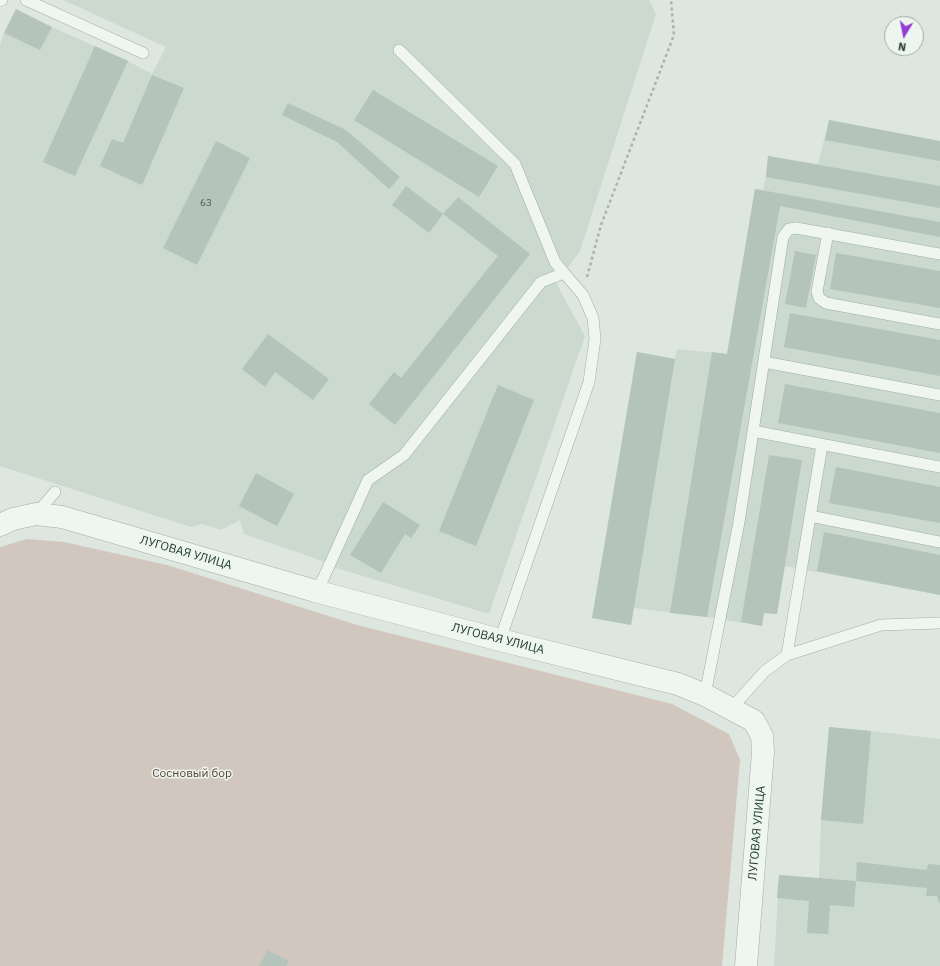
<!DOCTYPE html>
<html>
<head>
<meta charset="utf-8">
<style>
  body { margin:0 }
  #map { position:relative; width:940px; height:966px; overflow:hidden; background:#dde7e0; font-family:"IBM Plex Sans",sans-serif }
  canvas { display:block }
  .north { position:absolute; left:884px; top:16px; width:40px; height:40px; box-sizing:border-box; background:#ecf5ef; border:1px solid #9daca2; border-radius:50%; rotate:190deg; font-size:11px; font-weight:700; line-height:16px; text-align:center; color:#263e2f }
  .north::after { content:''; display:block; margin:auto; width:14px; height:18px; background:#933cd2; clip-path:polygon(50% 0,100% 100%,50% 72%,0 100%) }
</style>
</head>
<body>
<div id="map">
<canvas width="940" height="966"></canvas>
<div class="north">N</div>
</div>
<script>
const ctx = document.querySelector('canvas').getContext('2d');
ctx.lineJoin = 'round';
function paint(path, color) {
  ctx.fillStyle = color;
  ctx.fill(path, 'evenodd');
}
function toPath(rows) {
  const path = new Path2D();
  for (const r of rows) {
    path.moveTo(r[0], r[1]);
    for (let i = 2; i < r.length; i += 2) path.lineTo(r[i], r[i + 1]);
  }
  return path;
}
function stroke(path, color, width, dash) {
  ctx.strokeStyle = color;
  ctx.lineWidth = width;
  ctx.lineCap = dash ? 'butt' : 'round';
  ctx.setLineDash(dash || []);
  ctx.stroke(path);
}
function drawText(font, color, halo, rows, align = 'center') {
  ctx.font = font + ' "IBM Plex Sans",sans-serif';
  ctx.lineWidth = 3;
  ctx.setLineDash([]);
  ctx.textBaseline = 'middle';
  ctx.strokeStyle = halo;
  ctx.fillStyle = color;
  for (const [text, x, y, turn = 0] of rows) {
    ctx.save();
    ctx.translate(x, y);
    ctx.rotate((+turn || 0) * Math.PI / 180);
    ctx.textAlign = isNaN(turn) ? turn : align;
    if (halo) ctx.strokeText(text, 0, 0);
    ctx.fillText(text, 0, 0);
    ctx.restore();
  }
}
paint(toPath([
  [63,0,649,0,656,14,580,251,564,273,555,281,585,336,489,614,336,568,317,559,244,534,240,520,221,530,202,524,191,527,0,466,0,45,4,33,52,27,128,61,152,74,166,47],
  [829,120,940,141,940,595,785,566,777,614,764,613,762,626,707,617,634,608,631,625,592,618,637,352,675,359,677,349,727,354,755,189,763,190,766,177,768,156,818,164],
  [829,727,871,731,940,739,940,966,774,966,779,875,819,878,821,820]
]), '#cbd9cf');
paint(toPath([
  [27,539,64,542,167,565,357,625,672,704,729,734,740,760,722,966,0,966,0,547]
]), '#d1c7be');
paint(toPath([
  [16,9,52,27,40,50,4,33],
  [95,46,128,61,75,176,43,162],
  [152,75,184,88,142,185,100,166,112,139,123,143],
  [373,90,498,166,479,197,354,120],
  [288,103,346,130,400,177,389,189,337,142,282,115],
  [829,120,940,141,940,161,825,140],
  [216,141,250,158,197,265,163,248],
  [768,156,940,186,940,208,766,177],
  [406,186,443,214,429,233,392,205],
  [755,189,940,222,940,237,780,206,707,617,670,613,712,352,727,354],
  [458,197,530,254,395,425,369,404,394,372,401,378,498,256,443,214],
  [795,251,816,255,806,308,785,304],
  [836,253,940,271,940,308,830,289],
  [790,313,940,340,940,376,784,347],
  [268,334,329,379,313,400,275,372,265,387,242,369],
  [637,352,675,359,631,625,592,618],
  [785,384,940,413,940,453,778,423],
  [498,385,534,400,476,546,439,531],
  [769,455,802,460,777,614,764,613,762,626,741,622],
  [836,467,940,487,940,523,829,503],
  [256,473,294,494,277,526,239,506],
  [383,502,420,525,411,538,405,534,381,573,350,555],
  [824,532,940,555,940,595,817,571],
  [829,727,871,731,863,824,821,820],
  [857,862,927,870,928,864,940,865,940,904,937,896,926,896,927,888,856,881],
  [779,875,856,881,854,907,830,905,828,934,807,933,809,901,777,898],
  [268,950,289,961,286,966,259,966]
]), '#b4c4ba');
const lane = toPath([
  [26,0,143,53],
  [0,1,2,0],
  [399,50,515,164,555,262,564,273],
  [828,233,817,291,819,298,826,303,940,324],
  [764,362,940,395],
  [753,431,940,467],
  [36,514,55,492],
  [810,516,940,542],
  [315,591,323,579,368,480,404,455,541,282,564,273,583,295,593,318,595,339,589,382,500,640],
  [787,655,822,445],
  [705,695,739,522,783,237,789,229,796,228,940,254],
  [735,710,738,701,765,671,787,655,881,625,940,623]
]);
const street = toPath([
  [0,525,13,519,36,514,62,517,315,591,500,640,678,684,705,695,754,721,762,736,763,752,746,966]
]);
stroke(lane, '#9faea4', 12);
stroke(street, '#9faea4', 23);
stroke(toPath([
  [587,277,601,225,674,35,671,0]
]), '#a7b4ac', 2.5, [3, 3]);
stroke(lane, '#eff6f2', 11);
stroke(street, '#eff6f2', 22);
drawText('10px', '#4a6052', null, [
  ["63",206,203]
]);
drawText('12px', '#263e2f', '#ecf5ef', [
  ["ЛУГОВАЯ УЛИЦА",186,553,16],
  ["ЛУГОВАЯ УЛИЦА",498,639,14],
  ["ЛУГОВАЯ УЛИЦА",757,833,-85]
]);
drawText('12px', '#5a4833', '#ecf5ef', [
  ["Сосновый бор",192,774]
]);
</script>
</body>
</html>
